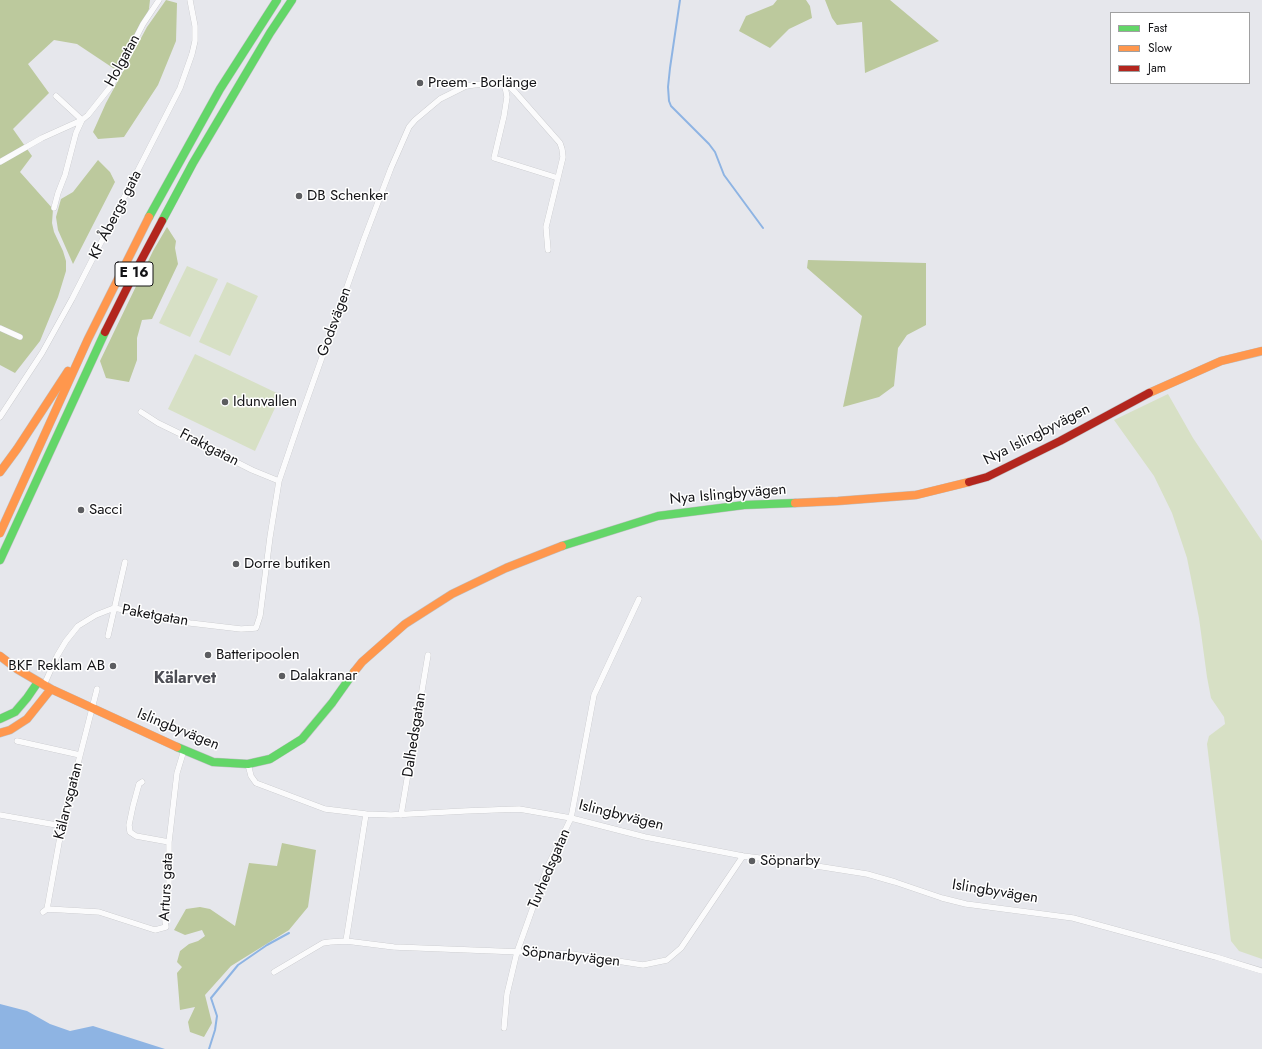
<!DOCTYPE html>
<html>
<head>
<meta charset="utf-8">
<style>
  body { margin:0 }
  #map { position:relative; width:1262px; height:1049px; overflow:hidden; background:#e6e7ec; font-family:Jost,sans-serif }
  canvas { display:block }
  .legend { position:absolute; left:1110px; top:12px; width:140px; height:72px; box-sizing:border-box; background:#fff; border:1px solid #a0a0a1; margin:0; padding:5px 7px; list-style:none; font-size:12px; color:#121215 }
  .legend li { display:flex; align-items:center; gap:8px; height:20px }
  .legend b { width:20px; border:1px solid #a0a0a1 }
</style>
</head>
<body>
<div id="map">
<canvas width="1262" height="1049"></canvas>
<ul class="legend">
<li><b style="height:5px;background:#63d668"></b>Fast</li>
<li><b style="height:5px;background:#ff974d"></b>Slow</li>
<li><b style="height:5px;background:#b3261e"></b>Jam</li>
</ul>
</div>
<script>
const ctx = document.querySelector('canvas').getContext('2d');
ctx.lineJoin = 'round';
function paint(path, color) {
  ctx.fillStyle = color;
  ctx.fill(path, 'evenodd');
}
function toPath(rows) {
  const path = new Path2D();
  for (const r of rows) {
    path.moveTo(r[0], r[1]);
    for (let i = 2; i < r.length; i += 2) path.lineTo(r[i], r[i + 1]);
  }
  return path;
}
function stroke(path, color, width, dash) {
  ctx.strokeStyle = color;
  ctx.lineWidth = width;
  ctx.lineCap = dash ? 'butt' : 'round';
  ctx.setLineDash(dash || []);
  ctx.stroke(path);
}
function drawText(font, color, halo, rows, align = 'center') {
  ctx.font = font + ' Jost,sans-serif';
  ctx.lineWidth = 3;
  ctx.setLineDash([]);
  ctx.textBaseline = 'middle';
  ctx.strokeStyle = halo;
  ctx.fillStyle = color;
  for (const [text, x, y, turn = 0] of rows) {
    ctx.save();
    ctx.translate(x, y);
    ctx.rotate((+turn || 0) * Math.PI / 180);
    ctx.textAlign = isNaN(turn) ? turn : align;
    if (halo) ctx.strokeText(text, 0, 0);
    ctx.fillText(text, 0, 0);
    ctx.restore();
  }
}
paint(toPath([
  [187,266,218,279,190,337,159,323],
  [227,282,258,296,230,356,199,342],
  [195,354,281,395,255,451,168,409],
  [1168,394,1193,438,1262,541,1262,959,1239,951,1231,941,1207,744,1209,736,1225,724,1224,717,1211,698,1207,677,1199,618,1187,558,1172,513,1154,476,1114,420]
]), '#d7e0c5');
paint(toPath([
  [0,0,150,0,149,9,143,24,119,72,77,44,54,40,28,64,49,93,13,129,32,156,20,172,53,209,52,223,54,232,63,251,66,261,66,271,58,297,40,341,15,373,0,365],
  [166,0,177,3,176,41,158,85,124,137,98,139,93,132,106,103,147,27],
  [777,0,806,0,810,6,812,18,789,29,770,48,739,31,746,16,773,5],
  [825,0,890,0,939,41,865,73,862,22,837,25,832,18],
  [98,160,110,172,115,182,73,264,58,230,56,217,61,199,73,192],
  [167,227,176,241,175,248,178,264,152,319,142,320,137,338,137,360,129,382,106,378,100,361,153,251],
  [808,260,926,263,926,325,907,335,898,348,894,386,879,397,843,407,862,316,807,268],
  [282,843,316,850,308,907,289,930,231,966,205,995,212,1023,204,1037,190,1032,188,1022,195,1007,180,1010,177,973,182,967,177,962,180,951,189,944,198,941,205,936,202,930,185,935,174,930,186,909,200,907,210,909,235,926,249,863,277,866]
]), '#bcc99d');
paint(toPath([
  [0,1004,27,1011,50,1024,70,1031,93,1026,165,1049,0,1049]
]), '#8eb4e3');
stroke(toPath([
  [680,0,670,68,668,87,669,101,671,106,709,144,715,152,724,175,763,228],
  [209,1049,215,1030,217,1016,211,998,238,965,267,945,289,933]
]), '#8eb4e3', 2);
const street = toPath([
  [504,81,516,93,560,143,562,149,563,157,546,227,548,250],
  [504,81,507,97,504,116,494,158,558,178],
  [0,162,42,138,82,120,88,115,111,86,143,24,159,0],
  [54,208,58,193,65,175,76,133,82,120,56,96],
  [0,328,20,337],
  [141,412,158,423,195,441,252,470,279,481],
  [0,417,42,353,72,299,180,88,192,54,195,41,195,26,190,0],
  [108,636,125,562],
  [44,685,57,656,66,641,78,626,96,615,114,608,190,623,241,629,256,628,260,616,270,537,279,481,299,422,364,239,391,168,409,127,415,120,440,99,466,86,504,81],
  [17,741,80,755],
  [248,764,251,776,256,783,325,809,366,814,391,815,465,811,519,809,571,818,645,837,743,856,791,862,867,874,895,882,942,898,966,904,1073,918,1216,957,1262,971],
  [142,782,139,784,133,806,129,825,130,832,136,836,169,842],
  [366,814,346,941,394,947,572,954,643,965,667,960,681,948,743,856],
  [0,815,62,826],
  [401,815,428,655],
  [47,909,99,912,155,930,166,927,164,914,169,883,169,842,177,773,184,750],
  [43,912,47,909,62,826,97,689],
  [274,972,323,943,330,942,346,941],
  [504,1028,507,994,517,952,547,868,571,818,594,695,639,599]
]);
const fast = toPath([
  [149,217,220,89,277,0],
  [162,221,193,163,270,33,292,0],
  [562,546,658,516,744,505,795,503],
  [0,560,105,332],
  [0,719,15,712,27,698,38,682],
  [177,747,213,762,248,764,270,759,302,739,332,703,354,672]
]);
const slow = toPath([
  [1149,393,1221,361,1262,351],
  [0,472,17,449,68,371],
  [795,503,838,501,916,495,969,482],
  [0,533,88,339,149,217],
  [0,656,17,669,51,689,177,747],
  [354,672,362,662,405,624,452,594,506,568,562,546],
  [0,733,10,730,27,719,51,689]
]);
const jam = toPath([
  [105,332,136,270,162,221],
  [969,482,987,477,1060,441,1149,393]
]);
stroke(street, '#bebfc2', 6);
stroke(fast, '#bebfc2', 9);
stroke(slow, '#bebfc2', 9);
stroke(jam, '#bebfc2', 9);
stroke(street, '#fbfbfc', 5.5);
stroke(fast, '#63d668', 8);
stroke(slow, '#ff974d', 8);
stroke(jam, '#b3261e', 8);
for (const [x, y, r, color] of [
  [420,83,4,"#5c5d60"],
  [299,196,4,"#5c5d60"],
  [225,402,4,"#5c5d60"],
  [81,510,4,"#5c5d60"],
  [236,564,4,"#5c5d60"],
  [208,655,4,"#5c5d60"],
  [113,666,4,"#5c5d60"],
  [282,676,4,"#5c5d60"],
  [752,861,4,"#5c5d60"]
]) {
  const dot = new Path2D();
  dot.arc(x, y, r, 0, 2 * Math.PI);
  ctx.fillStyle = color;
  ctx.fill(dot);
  stroke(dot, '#fff', 1.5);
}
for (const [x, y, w] of [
  [134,274,38]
]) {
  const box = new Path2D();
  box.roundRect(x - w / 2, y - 12, w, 24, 3);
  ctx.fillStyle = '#fff';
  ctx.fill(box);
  stroke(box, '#121215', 1);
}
drawText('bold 14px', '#121215', null, [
  ["E 16",134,274]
]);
drawText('15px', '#121215', '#fff', [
  ["Holgatan",123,61,-61],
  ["KF Åbergs gata",116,215,-63],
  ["Godsvägen",335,322,-70],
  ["Nya Islingbyvägen",1037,435,-27],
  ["Fraktgatan",209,448,27],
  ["Nya Islingbyvägen",728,495,-5],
  ["Paketgatan",155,616,10],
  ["Islingbyvägen",178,730,22],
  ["Dalhedsgatan",415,735,-81],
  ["Kälarvsgatan",69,801,-76],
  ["Islingbyvägen",621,816,14],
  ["Tuvhedsgatan",550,869,-67],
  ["Arturs gata",167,887,-87],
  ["Islingbyvägen",995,892,9],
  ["Söpnarbyvägen",571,957,6]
]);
drawText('15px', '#121215', '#fff', [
  ["Preem - Borlänge",428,83],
  ["DB Schenker",307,196],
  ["Idunvallen",233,402],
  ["Sacci",89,510],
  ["Dorre butiken",244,564],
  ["Batteripoolen",216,655],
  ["BKF Reklam AB",105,666,"right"],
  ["Dalakranar",290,676],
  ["Söpnarby",760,861]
], 'left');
drawText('bold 16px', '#4d4e55', '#fff', [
  ["Kälarvet",185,679]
]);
</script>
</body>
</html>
